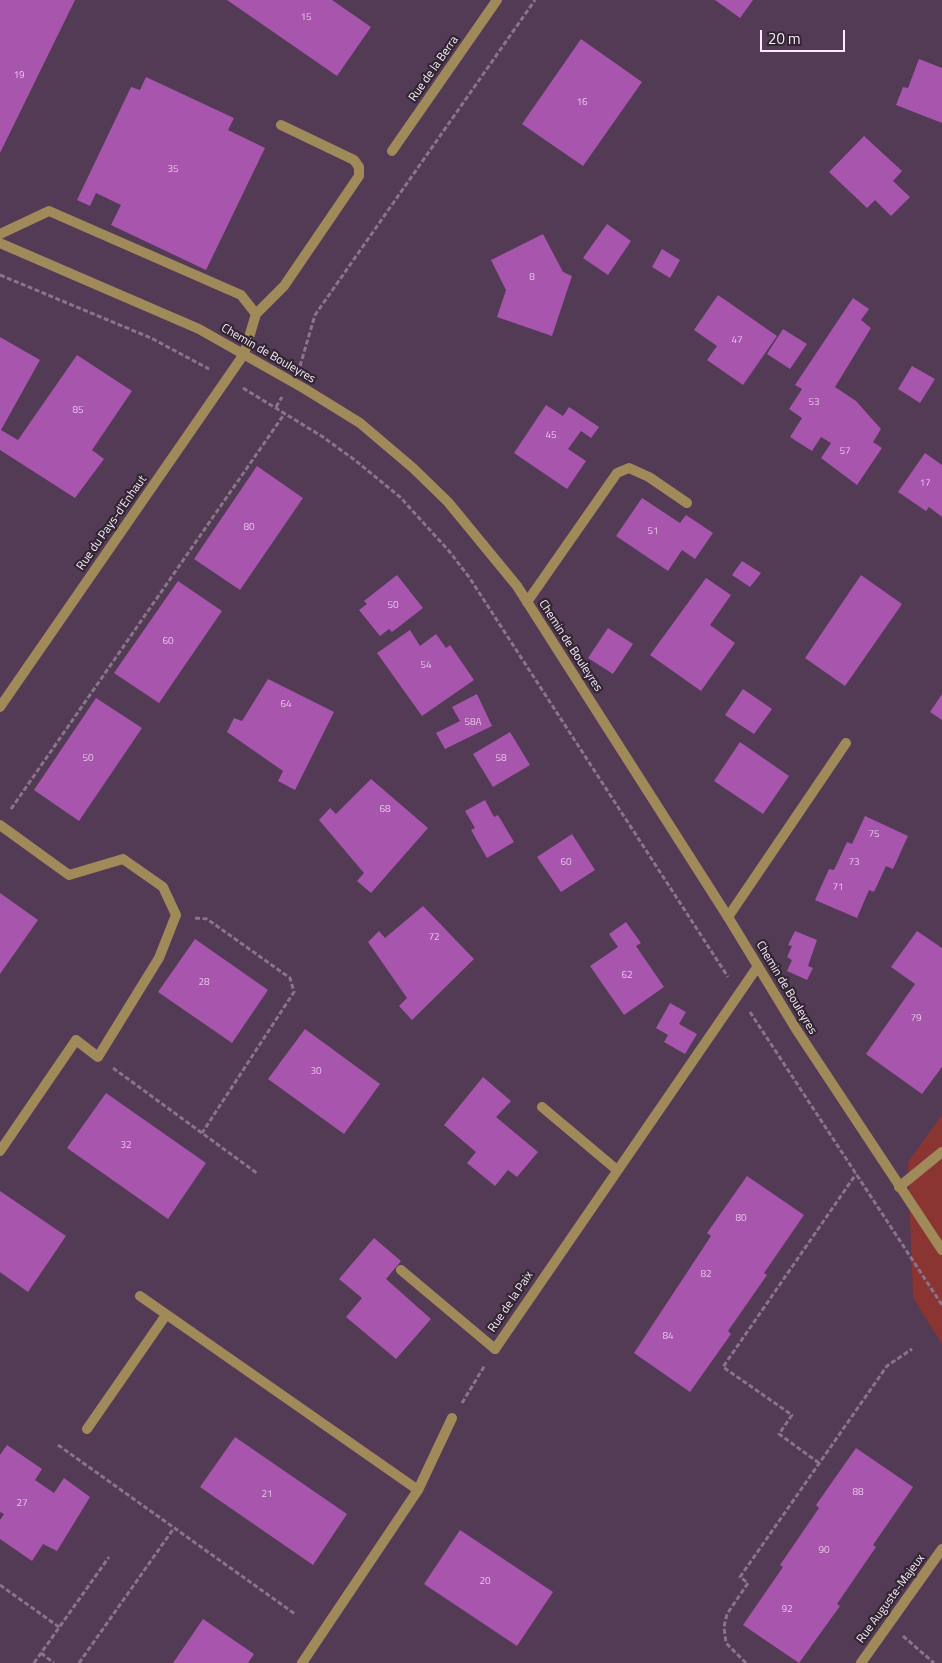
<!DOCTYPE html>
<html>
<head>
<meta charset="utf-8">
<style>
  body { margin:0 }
  #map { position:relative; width:942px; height:1663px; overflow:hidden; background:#533a55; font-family:"Titillium Web",sans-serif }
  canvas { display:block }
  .scale { position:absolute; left:760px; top:30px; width:85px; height:22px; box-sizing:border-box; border:2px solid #faeafa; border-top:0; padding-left:6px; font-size:15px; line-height:18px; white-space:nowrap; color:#faeafa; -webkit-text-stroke:4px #322632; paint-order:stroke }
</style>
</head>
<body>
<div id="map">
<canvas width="942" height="1663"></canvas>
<div class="scale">20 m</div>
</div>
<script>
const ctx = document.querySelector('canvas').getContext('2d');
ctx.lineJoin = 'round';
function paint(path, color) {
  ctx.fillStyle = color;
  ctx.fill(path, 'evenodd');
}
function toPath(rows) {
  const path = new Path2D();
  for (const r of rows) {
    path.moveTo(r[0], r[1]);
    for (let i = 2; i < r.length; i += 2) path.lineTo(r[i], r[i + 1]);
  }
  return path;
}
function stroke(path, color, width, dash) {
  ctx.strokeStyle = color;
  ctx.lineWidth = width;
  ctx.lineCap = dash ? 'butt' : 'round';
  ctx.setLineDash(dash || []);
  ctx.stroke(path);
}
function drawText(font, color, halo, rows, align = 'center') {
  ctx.font = font + ' "Titillium Web",sans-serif';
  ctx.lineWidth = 4.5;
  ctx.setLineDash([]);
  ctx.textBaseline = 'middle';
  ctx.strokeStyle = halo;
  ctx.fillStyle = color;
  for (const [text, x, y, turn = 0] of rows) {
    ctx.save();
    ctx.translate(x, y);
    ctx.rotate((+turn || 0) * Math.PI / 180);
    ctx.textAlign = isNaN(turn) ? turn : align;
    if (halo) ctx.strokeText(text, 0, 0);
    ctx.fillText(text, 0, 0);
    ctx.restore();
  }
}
paint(toPath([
  [942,1115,942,1344,913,1298,908,1162]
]), '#8b3532');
paint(toPath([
  [0,0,75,0,0,153],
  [227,0,332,0,371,27,337,76],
  [715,0,753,0,740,18],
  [581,39,642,82,583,166,522,124],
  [919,59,942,68,942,123,896,105,903,87,908,88],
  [146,77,234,118,228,130,265,148,206,270,111,225,121,205,96,193,90,206,77,200,131,87,140,90],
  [864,136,902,171,893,181,910,197,891,216,875,200,867,208,829,172],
  [607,224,631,241,608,275,583,258],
  [543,234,563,272,572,276,552,336,497,317,506,290,491,260],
  [662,249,680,260,670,278,652,267],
  [718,295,777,336,743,385,707,360,717,346,694,330],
  [853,298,869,309,861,320,871,328,835,387,856,401,881,429,873,442,882,448,857,485,821,458,831,443,821,437,812,451,790,437,802,418,789,409,802,389,795,385],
  [783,329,807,344,790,369,767,354],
  [0,337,40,360,1,430,18,440,77,355,132,391,92,450,104,459,75,498,0,450],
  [912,366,935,379,920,403,898,389],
  [546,405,563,416,569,407,599,427,591,438,581,431,568,449,586,461,567,489,514,453],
  [925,453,942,465,942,517,929,507,926,511,898,492],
  [257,466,303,498,240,590,194,559],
  [642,498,680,523,686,515,713,533,695,559,682,550,668,571,616,536],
  [742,561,761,573,750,587,732,575],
  [397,575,423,608,392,632,389,629,380,636,359,610,367,604,364,601],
  [861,575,902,604,845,686,805,658],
  [706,578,731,595,710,625,735,643,701,691,650,655],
  [178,581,222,611,159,703,114,673],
  [608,628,633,644,613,674,588,658],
  [410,630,420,646,436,634,446,648,450,645,474,680,422,716,377,653],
  [268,679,334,712,295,790,278,781,283,771,227,732,234,718,242,721],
  [743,689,772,709,754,734,725,715],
  [477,694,492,726,445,749,436,733,460,721,452,707],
  [942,694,942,720,930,712],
  [96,698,142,728,79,821,34,790],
  [510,732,530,765,493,787,473,754],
  [740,742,789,776,763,814,714,781],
  [371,779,428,828,371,893,357,881,364,873,319,820,330,808,336,814],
  [485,800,494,817,498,815,514,842,487,858,471,830,475,828,465,811],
  [865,816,908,836,893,869,886,866,874,892,869,890,857,918,815,900,829,869,834,870,847,842,852,844],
  [572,834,595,870,561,892,537,857],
  [0,893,38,920,0,974],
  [423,906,474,959,412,1020,399,1006,407,998,368,942,379,931,385,938],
  [626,922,641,943,636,946,664,987,624,1015,590,966,618,947,609,934],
  [795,931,817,940,808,966,813,968,807,980,787,971,792,960,787,957,792,946,788,945],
  [917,931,942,948,942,1067,922,1094,866,1054,915,984,891,967],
  [195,939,268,990,232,1043,158,992],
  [670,1003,686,1012,679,1024,697,1034,685,1054,664,1042,668,1035,656,1028],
  [305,1029,380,1084,344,1134,268,1079],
  [483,1077,511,1101,496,1117,538,1152,517,1177,508,1170,495,1186,467,1163,476,1152,444,1125],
  [106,1093,206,1163,168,1219,67,1148],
  [747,1176,804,1215,764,1273,767,1275,728,1331,731,1334,690,1392,634,1353,711,1236,707,1233],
  [0,1191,66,1236,28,1292,0,1272],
  [374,1238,401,1261,386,1279,431,1319,396,1359,346,1317,362,1298,339,1279],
  [235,1437,347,1514,313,1565,200,1487],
  [7,1445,42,1469,35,1480,54,1493,64,1478,90,1497,57,1551,43,1544,32,1561,0,1539,0,1520,4,1514,0,1512,0,1455],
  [856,1448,913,1487,873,1545,876,1547,837,1604,840,1606,799,1663,743,1625,783,1567,780,1565,819,1508,816,1505],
  [460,1530,553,1592,517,1646,424,1584],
  [203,1619,254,1654,248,1663,173,1663]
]), '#a855ae');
stroke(toPath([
  [0,275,151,338,209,369],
  [300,366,315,315,535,0],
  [243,388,323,437,356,461,400,497,449,551,469,577,728,977],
  [276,407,282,397],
  [11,809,285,413],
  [195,918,207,919,290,978,294,992,202,1133],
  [750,1012,942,1305],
  [113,1068,258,1174],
  [462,1403,485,1365],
  [58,1445,295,1614],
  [819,1463,779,1434,792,1415,723,1367,856,1174],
  [0,1585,59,1627],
  [903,1636,934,1663],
  [41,1653,54,1663],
  [34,1663,109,1557],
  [79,1663,174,1528],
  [746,1663,726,1643,724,1627,727,1614,748,1583,740,1577,887,1366,912,1349]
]), '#8a748b', 3, [5, 2.5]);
stroke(toPath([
  [0,234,49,211,241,295,256,314,244,354],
  [256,314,284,286,359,176,359,167,354,160,281,125],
  [527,602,617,473,629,468,649,477,687,503],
  [0,825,69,875,123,859,163,887,176,915,159,958,98,1057,76,1040,0,1151],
  [728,917,846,743],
  [542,1107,617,1170],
  [401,1270,495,1349],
  [140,1296,418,1490],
  [87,1429,166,1315]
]), '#a18a5a', 10);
stroke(toPath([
  [392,151,497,0],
  [0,243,199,329,305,389,360,423,413,468,448,502,517,586,728,917,796,1029,942,1250],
  [0,707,244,354],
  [899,1187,942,1152],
  [495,1349,758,966],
  [302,1663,418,1490,452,1418],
  [861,1663,942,1549]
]), '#a18a5a', 10);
drawText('10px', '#e6c5e7', null, [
  ["15",306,18],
  ["19",19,76],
  ["16",582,103],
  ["35",173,170],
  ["8",532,278],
  ["47",737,341],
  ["53",814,403],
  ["85",78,411],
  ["45",551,436],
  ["57",845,452],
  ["17",925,484],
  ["80",249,528],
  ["51",653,532],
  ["50",393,606],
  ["60",168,642],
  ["54",426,666],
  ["64",286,705],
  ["58A",473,723],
  ["50",88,759],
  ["58",501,759],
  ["68",385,810],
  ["75",874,835],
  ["60",566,863],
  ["73",854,863],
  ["71",838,888],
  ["72",434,938],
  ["62",627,976],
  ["28",204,983],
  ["79",916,1019],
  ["30",316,1072],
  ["32",126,1146],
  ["80",741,1219],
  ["82",706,1275],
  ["84",668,1337],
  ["88",858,1493],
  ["21",267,1495],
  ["27",22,1504],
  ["90",824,1551],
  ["20",485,1582],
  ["92",787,1610]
]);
drawText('12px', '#faeafa', '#322632', [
  ["Rue de la Berra",434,69,-55],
  ["Chemin de Bouleyres",268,354,30],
  ["Rue du Pays-d'Enhaut",112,523,-55],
  ["Chemin de Bouleyres",570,646,57],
  ["Chemin de Bouleyres",786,988,59],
  ["Rue de la Paix",511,1302,-56],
  ["Rue Auguste-Majeux",891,1599,-54]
]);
</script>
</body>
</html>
